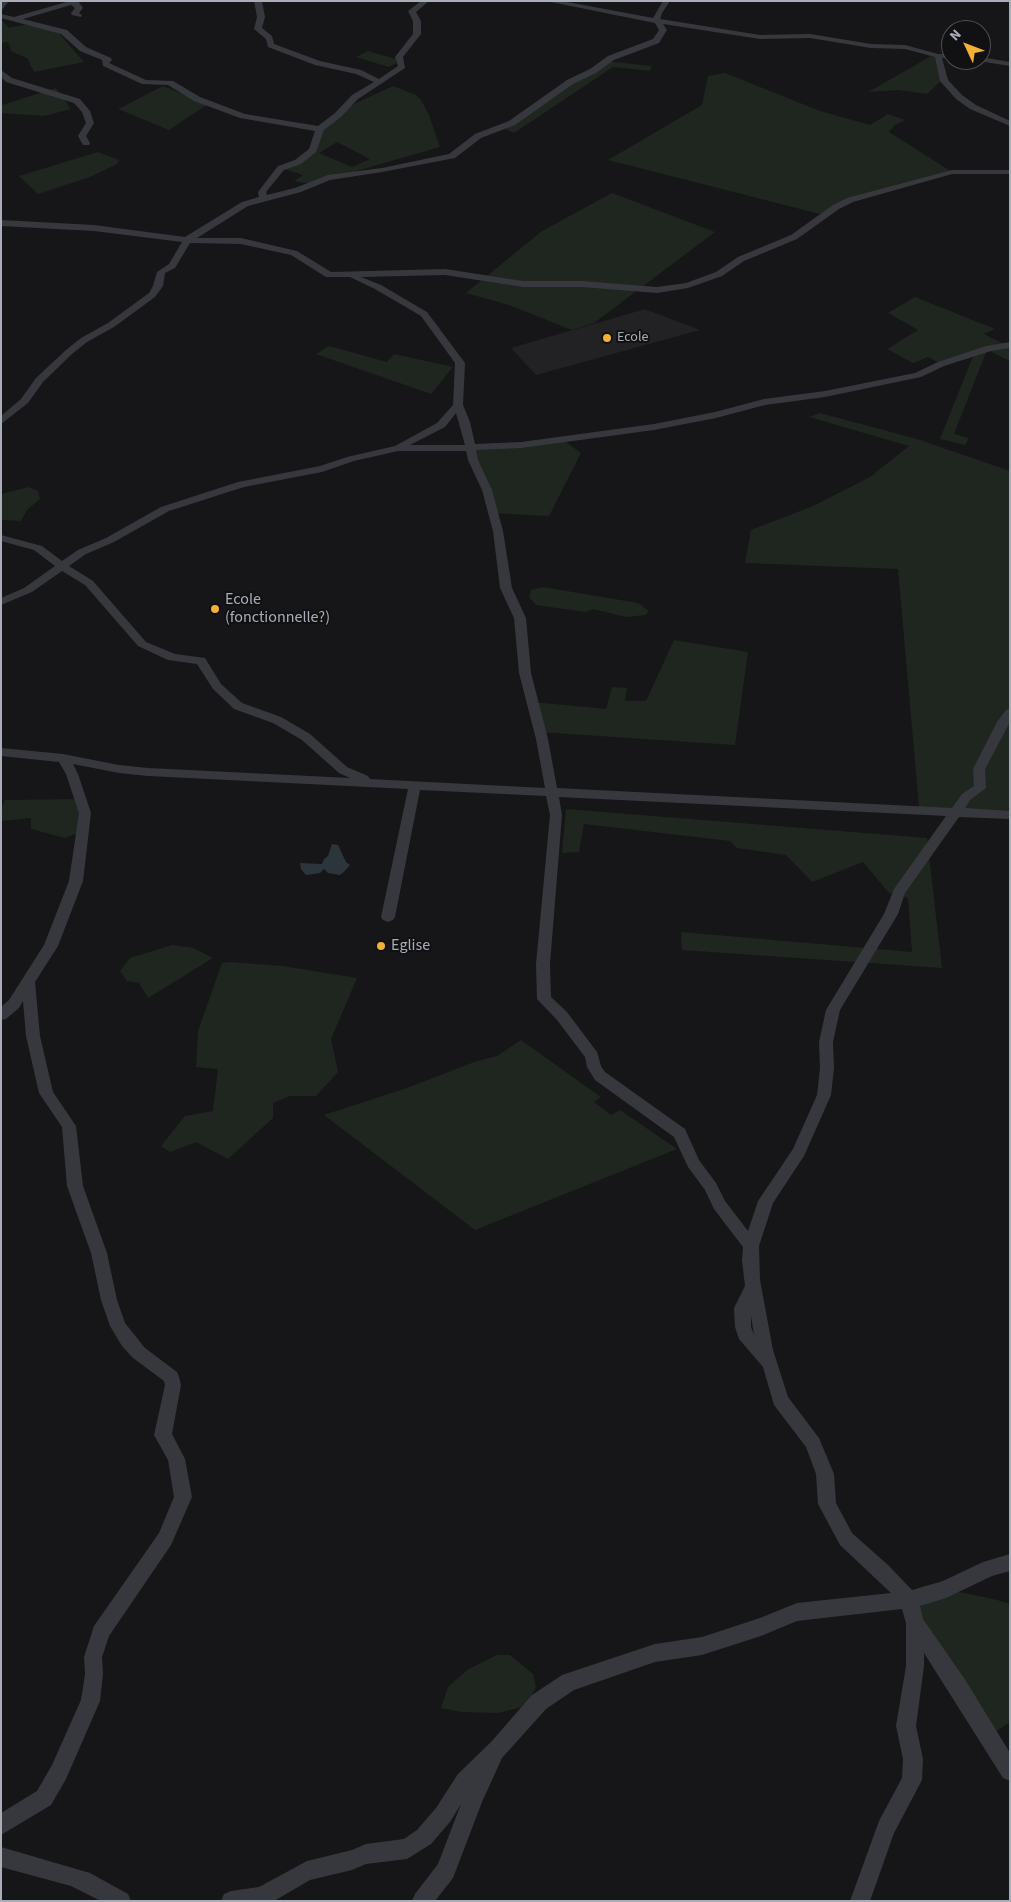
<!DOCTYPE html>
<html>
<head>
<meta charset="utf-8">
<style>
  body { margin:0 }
  #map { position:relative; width:1011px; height:1902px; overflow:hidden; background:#161618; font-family:"Source Sans 3",sans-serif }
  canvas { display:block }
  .frame { position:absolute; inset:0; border:2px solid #a8adb8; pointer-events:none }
  .north { position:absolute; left:941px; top:20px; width:50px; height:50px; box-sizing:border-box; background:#111113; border:1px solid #4d4f55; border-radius:50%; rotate:313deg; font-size:14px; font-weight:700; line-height:20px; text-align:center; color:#a8adb8 }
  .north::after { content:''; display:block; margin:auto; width:18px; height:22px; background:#f2b134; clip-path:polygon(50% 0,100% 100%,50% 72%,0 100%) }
</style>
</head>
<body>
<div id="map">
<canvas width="1011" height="1902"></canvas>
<div class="frame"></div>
<div class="north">N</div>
</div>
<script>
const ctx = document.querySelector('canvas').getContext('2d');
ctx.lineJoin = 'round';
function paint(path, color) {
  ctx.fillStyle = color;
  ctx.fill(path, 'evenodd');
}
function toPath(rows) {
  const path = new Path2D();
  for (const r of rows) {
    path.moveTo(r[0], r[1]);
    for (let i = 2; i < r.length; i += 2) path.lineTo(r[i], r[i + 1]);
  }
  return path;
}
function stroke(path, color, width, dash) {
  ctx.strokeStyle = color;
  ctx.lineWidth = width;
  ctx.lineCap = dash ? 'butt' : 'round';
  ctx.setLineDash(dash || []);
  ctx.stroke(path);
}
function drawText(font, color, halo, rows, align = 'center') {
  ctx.font = font + ' "Source Sans 3",sans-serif';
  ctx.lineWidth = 4;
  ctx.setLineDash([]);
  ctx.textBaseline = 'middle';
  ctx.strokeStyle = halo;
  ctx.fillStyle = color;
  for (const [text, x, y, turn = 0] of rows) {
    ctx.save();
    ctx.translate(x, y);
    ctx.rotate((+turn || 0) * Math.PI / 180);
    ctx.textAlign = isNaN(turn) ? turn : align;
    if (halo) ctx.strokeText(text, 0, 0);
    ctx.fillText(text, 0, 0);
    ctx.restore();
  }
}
paint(toPath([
  [645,309,700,330,536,375,511,348]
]), '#222225');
paint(toPath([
  [1,19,9,28,27,24,57,31,84,62,34,72,27,58,12,52,8,42,1,43],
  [368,51,396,59,397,63,389,67,356,57],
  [933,55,939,58,944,78,927,94,898,90,868,92],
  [606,61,652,66,650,71,613,67,514,133,505,129],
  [725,73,820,111,870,125,888,114,905,120,895,125,889,132,952,172,858,198,824,215,608,160,702,105,708,76],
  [163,86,208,104,169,130,118,109],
  [393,86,416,95,421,100,429,115,440,147,311,184,294,181,303,175,281,168,313,150,319,130,343,109],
  [337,142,370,159,352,167,319,153],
  [56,88,71,109,44,116,1,113,2,105],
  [98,152,119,160,117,164,90,177,38,194,19,176],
  [612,193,715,232,594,323,572,330,509,305,466,293,542,231],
  [915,297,995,329,984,334,1010,347,1010,361,987,350,954,434,969,438,965,445,940,439,974,354,941,364,928,357,913,363,887,349,918,330,888,313],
  [329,346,387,362,394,354,453,367,431,394,316,354],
  [820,413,917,439,1010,471,1010,813,919,807,898,569,745,563,751,530,813,506,870,477,909,446,809,417],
  [562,439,581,453,549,516,492,513,470,447],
  [29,487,38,491,40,499,27,510,21,521,1,520,1,494],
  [543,587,638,603,649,611,645,615,626,617,593,609,586,612,536,605,529,597,531,590],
  [674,640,748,652,735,745,540,732,532,702,606,709,612,687,627,688,625,701,646,701],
  [80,799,83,831,65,838,31,829,31,818,1,821,1,810,5,800],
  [566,809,927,838,942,968,682,950,681,932,912,952,908,898,889,893,863,862,812,882,786,855,737,848,730,841,584,824,579,852,562,853],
  [172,945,193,948,213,958,148,998,139,983,127,981,120,971,130,958],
  [230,962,283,966,357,978,331,1039,338,1072,316,1096,290,1096,273,1103,273,1118,228,1159,196,1142,170,1152,161,1146,185,1116,213,1111,218,1069,196,1067,198,1031,222,963],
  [521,1040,598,1095,601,1097,594,1102,611,1115,620,1110,677,1149,475,1230,324,1115,407,1088,474,1062,497,1056],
  [946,1589,997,1600,1010,1604,1010,1722,989,1736,909,1600],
  [497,1655,510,1655,533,1674,536,1687,526,1706,498,1713,462,1712,441,1708,448,1687,467,1670]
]), '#1e261f');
paint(toPath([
  [332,844,338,845,346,862,350,865,344,872,340,875,328,873,324,869,320,873,306,875,301,869,300,863,322,864,324,859,328,856]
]), '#2c353c');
paint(toPath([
  [2,1,9,1,1,11,1,3,2,1],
  [70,1,78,1,83,8,79,13,82,15,81,17,72,15,71,13,75,8,71,5,23,19,67,30,86,47,111,58,112,60,109,63,146,80,173,81,200,97,245,114,318,126,335,113,352,95,374,82,356,74,315,65,268,47,266,39,254,29,257,17,254,1,262,1,265,17,262,28,272,36,274,44,320,61,361,70,379,79,398,66,395,57,413,34,413,21,408,11,421,1,429,1,416,12,421,21,421,34,403,57,405,68,358,99,341,117,324,130,316,152,301,164,284,170,266,192,267,195,295,188,328,175,382,168,449,154,475,134,509,121,567,80,590,69,608,56,653,39,659,30,655,23,546,1,562,1,653,18,663,1,670,1,662,13,660,19,760,35,810,34,871,44,905,45,938,54,951,54,951,58,942,58,948,80,962,95,976,105,1010,121,1010,126,970,109,956,99,940,81,935,57,905,49,871,48,810,38,760,39,663,24,667,30,659,43,614,60,596,73,573,84,515,125,481,138,455,158,382,172,330,180,301,192,248,206,197,238,241,238,297,251,331,272,445,269,523,281,582,281,657,287,686,283,716,272,738,257,791,235,833,205,847,198,952,170,1010,170,1010,174,952,174,853,202,839,209,797,239,744,261,722,276,688,288,657,293,582,287,523,287,445,275,361,277,381,285,427,312,465,363,463,405,470,422,475,444,521,442,654,424,715,412,764,399,825,391,915,373,938,362,986,346,1010,342,1010,348,991,351,944,366,921,377,825,397,765,405,716,418,654,430,521,448,476,450,478,460,492,490,503,531,512,588,526,618,531,673,548,739,557,788,952,808,962,794,974,786,973,769,997,722,1006,710,1010,709,1010,722,985,769,986,788,970,800,965,808,1010,811,1010,819,959,817,905,893,898,914,840,1010,833,1042,834,1068,831,1095,804,1156,773,1203,759,1246,760,1280,773,1350,788,1397,819,1438,834,1474,836,1503,852,1533,888,1565,912,1590,943,1581,983,1562,1010,1554,1010,1571,992,1576,946,1598,920,1606,923,1619,966,1681,1010,1753,1010,1781,1003,1778,924,1653,924,1666,916,1726,923,1759,922,1780,894,1833,870,1901,850,1901,879,1821,902,1778,903,1759,896,1726,906,1666,906,1623,902,1609,797,1621,761,1636,702,1655,655,1662,574,1690,546,1709,502,1758,482,1802,453,1878,435,1901,412,1901,415,1894,438,1864,461,1804,450,1822,431,1844,407,1859,366,1864,352,1870,310,1880,274,1901,221,1901,224,1894,231,1891,259,1887,307,1861,352,1850,366,1844,404,1839,417,1830,436,1808,458,1774,491,1742,532,1695,562,1675,655,1644,702,1637,760,1618,797,1603,891,1593,840,1545,818,1504,816,1474,806,1447,774,1405,763,1367,739,1339,735,1327,734,1308,745,1286,742,1260,743,1247,714,1209,705,1190,688,1167,674,1137,595,1080,587,1067,585,1057,557,1020,537,999,536,964,550,815,546,796,420,790,395,917,393,920,388,922,383,920,381,917,408,789,148,776,119,773,73,764,78,774,91,813,83,881,58,946,35,982,40,1036,53,1092,76,1126,83,1186,107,1253,117,1300,125,1323,145,1348,177,1372,179,1377,181,1385,172,1434,185,1459,192,1497,171,1545,109,1636,102,1657,103,1674,100,1701,66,1779,51,1805,1,1835,1,1813,37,1791,52,1765,81,1700,85,1674,84,1657,94,1626,159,1533,174,1497,168,1460,154,1435,165,1385,164,1381,133,1358,122,1346,110,1326,101,1300,91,1253,67,1186,62,1127,39,1093,26,1036,23,1001,19,1008,6,1019,1,1020,1,1007,9,1000,44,945,69,881,79,813,66,774,59,762,1,756,1,748,63,754,119,765,148,768,350,778,339,773,302,740,273,723,234,709,213,689,197,664,168,660,138,646,85,585,62,571,32,592,1,605,1,598,24,588,55,566,34,550,1,541,1,535,42,546,62,561,78,550,106,538,161,507,238,482,320,466,347,457,395,446,437,423,453,405,455,363,421,316,375,289,350,277,326,277,291,255,241,244,190,243,175,268,165,273,163,286,155,297,114,327,87,342,72,354,43,382,28,403,1,424,1,416,21,399,36,378,66,350,81,338,108,323,149,293,153,286,157,272,169,264,182,242,94,231,1,226,1,220,94,225,185,237,242,202,259,197,258,192,278,166,295,160,309,149,315,131,240,118,194,101,168,85,142,84,103,66,102,60,80,51,61,34,1,18,1,14,14,17,70,1],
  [456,413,465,445,410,445,445,427,456,413],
  [398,451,466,451,468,460,482,490,493,531,500,588,514,618,519,673,536,739,545,788,370,779,368,776,347,767,310,734,281,717,242,703,221,684,205,658,175,654,146,642,93,581,69,566,86,554,114,542,169,511,244,487,322,472,354,461,398,451],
  [559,797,946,816,894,889,884,914,826,1010,819,1042,820,1068,817,1095,793,1149,758,1201,748,1231,725,1201,716,1183,699,1160,685,1129,605,1072,601,1066,597,1052,567,1012,551,997,550,964,562,815,559,797],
  [751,1316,754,1335,751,1327,751,1316],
  [981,57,1010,62,1010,66,978,61,981,60,981,57],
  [1,70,12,78,80,99,90,111,94,123,86,136,90,143,89,145,83,145,78,136,86,123,82,112,74,103,6,82,1,77,1,70],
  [1,1847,90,1873,128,1894,131,1901,101,1901,71,1886,1,1867,1,1847]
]), '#37383d');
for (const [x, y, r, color] of [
  [607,338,5,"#f2b134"],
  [215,609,5,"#f2b134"],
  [381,946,5,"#f2b134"]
]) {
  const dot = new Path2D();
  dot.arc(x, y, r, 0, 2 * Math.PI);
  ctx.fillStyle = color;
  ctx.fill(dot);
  stroke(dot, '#111113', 2);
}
drawText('14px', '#a8adb8', '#111113', [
  ["Ecole",617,338]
], 'left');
drawText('16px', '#a8adb8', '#111113', [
  ["Ecole",225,600],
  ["(fonctionnelle?)",225,618],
  ["Eglise",391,946]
], 'left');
</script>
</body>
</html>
